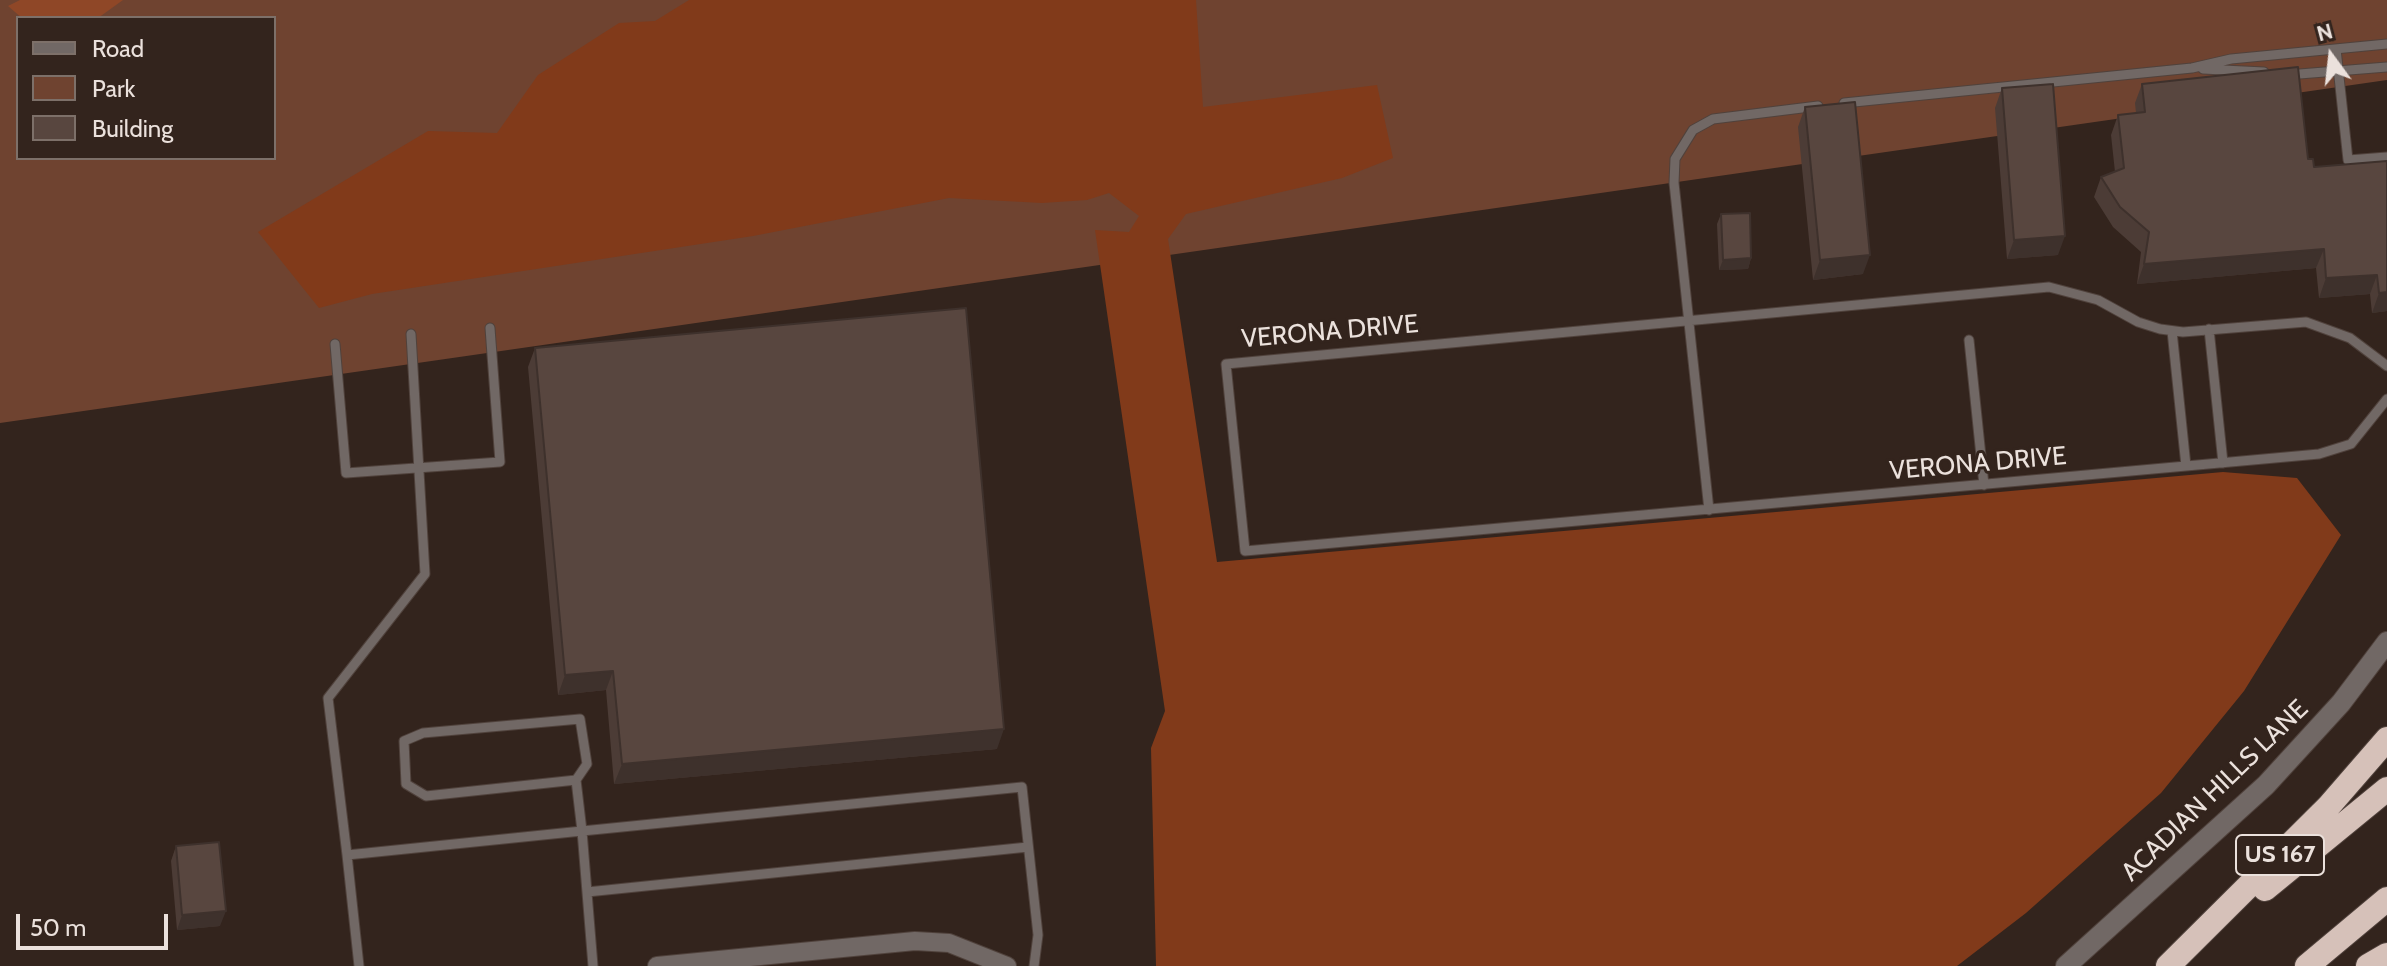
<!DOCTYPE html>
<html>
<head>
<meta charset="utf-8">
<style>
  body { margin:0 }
  #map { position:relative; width:2387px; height:966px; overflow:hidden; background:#33241d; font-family:Cabin,sans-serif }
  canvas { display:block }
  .legend { position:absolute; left:16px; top:16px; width:260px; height:144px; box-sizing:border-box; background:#33241d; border:2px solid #7d7069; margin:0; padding:10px 14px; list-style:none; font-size:24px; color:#ebe1dc }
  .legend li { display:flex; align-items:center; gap:16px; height:40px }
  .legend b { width:40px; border:2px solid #7d7069 }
  .north { position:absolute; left:2291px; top:16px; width:80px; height:80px; -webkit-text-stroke:6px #33241d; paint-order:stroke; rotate:345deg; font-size:22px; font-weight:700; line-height:32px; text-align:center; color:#ebe1dc }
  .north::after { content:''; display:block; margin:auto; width:28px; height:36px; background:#ebe1dc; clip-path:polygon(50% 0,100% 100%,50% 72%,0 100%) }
  .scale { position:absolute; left:16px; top:914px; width:152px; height:36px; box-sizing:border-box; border:4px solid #ebe1dc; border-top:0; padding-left:10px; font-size:24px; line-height:28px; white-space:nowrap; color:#ebe1dc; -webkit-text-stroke:6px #33241d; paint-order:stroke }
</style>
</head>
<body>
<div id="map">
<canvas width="2387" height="966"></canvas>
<ul class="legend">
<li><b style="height:10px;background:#716865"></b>Road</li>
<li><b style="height:22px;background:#6f4330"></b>Park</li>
<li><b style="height:22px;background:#58463f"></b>Building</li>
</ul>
<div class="north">N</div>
<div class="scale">50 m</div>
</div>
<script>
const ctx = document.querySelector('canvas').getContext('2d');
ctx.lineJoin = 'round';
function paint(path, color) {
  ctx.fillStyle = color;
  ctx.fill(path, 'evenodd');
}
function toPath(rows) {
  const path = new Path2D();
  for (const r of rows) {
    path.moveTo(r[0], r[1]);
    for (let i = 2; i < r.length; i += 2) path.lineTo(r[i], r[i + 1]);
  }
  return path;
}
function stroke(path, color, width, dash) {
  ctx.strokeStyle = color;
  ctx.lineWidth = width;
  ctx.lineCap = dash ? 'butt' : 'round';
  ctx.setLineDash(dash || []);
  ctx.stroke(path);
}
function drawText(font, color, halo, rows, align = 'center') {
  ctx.font = font + ' Cabin,sans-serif';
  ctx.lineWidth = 6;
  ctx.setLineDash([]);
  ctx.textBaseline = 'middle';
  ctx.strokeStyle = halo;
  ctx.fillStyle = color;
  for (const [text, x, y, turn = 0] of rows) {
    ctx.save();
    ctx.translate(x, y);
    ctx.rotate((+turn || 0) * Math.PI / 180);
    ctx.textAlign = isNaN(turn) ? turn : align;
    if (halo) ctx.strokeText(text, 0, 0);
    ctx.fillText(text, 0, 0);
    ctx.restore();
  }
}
paint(toPath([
  [0,0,2387,0,2387,80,0,423],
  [18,18,274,18,274,158,18,158]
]), '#6f4330');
paint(toPath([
  [689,0,1196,0,1203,107,1377,85,1393,158,1342,178,1186,214,1168,239,1217,562,2223,472,2297,478,2341,535,2244,691,2161,793,2026,913,1957,966,1156,966,1151,748,1165,711,1095,230,1129,232,1139,216,1109,193,1087,200,1042,203,949,198,753,236,372,294,319,308,258,232,428,131,497,133,538,75,619,23,655,21]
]), '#813a1a');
paint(toPath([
  [20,0,123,0,98,18,22,18,8,6]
]), '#8f4727');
const service = toPath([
  [2336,49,2348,160,2387,157],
  [2203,69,2264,72],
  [2287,75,2387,67],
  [1844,103,2192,68,2231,59,2387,44],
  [2209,329,2223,463],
  [2172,331,2186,466],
  [1969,340,1984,485],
  [335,344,346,473,500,462,490,328],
  [2387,366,2350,338,2306,322,2183,332,2160,329,2138,322,2098,300,2049,287,1226,364,1245,551,2319,454,2351,444,2387,399],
  [1709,510,1674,183,1675,159,1693,130,1713,119,1818,106],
  [347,855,328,698,425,574,411,334],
  [587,892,1028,847],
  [359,966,347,855,582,831,576,780,587,764,580,719,423,733,404,741,406,784,426,796,576,780],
  [593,966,582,831,1022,787,1038,935,1034,966]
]);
const minor = toPath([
  [657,966,915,941,949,943,1007,966]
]);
const tertiary = toPath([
  [2066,966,2266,785,2341,703,2387,642]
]);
const motorway = toPath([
  [2265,889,2387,789],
  [2168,966,2328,807,2387,739],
  [2307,966,2387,899],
  [2368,966,2387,955]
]);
stroke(service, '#50423c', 11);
stroke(minor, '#50423c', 20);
stroke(tertiary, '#50423c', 22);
stroke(motorway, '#50423c', 26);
stroke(service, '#716865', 9);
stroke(minor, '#716865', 18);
stroke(tertiary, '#716865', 20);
stroke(motorway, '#d6c1b9', 24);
paint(toPath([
  [2142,84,2308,159,2314,167,2387,161,2387,311,2372,313,2370,294,2319,298,2316,268,2137,284,2141,252,2113,227,2094,197,2101,177,2115,172,2111,135,2118,115,2136,113,2135,103],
  [2002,88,2058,255,2007,259,1995,108],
  [1805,107,1863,274,1813,280,1798,127],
  [1721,214,1751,258,1748,269,1719,270,1717,224],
  [535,348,997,749,614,784,606,690,558,695,528,367],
  [176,846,220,926,177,930,171,861]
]), '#4c3c36');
paint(toPath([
  [2065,236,2058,255,2007,259,2014,240],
  [2324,249,2316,268,2137,284,2144,264],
  [1870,255,1863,274,1813,280,1820,260],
  [1751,258,1748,269,1719,270,1723,260],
  [2377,275,2370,294,2319,298,2326,278],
  [2387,292,2387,311,2372,313,2379,293],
  [613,671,606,690,558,695,565,675],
  [1004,729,997,749,614,784,622,764],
  [226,911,220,926,177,930,182,915]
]), '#3e312c');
const building = toPath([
  [2298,67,2308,159,2313,159,2314,167,2387,161,2387,292,2379,293,2377,275,2326,278,2324,249,2144,264,2149,232,2120,207,2101,177,2124,168,2118,115,2145,112,2142,84,2298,67],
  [2053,84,2065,236,2014,240,2002,88,2053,84],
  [1855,102,1870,255,1820,260,1805,107,1855,102],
  [1750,213,1751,258,1723,260,1721,214,1750,213],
  [966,308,1004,729,622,764,613,671,565,675,535,348,966,308],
  [219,842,226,911,182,915,176,846,219,842]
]);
paint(building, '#58463f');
stroke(building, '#3e312c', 2);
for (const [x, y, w] of [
  [2280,855,88]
]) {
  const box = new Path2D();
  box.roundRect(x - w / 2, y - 20, w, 40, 6);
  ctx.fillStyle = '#33241d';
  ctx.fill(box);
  stroke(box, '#ebe1dc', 2);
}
drawText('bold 24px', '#ebe1dc', null, [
  ["US 167",2280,855]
]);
drawText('26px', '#ebe1dc', '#33241d', [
  ["VERONA DRIVE",1330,332,-5],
  ["VERONA DRIVE",1978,464,-5],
  ["ACADIAN HILLS LANE",2215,791,-44]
]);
</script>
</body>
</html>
